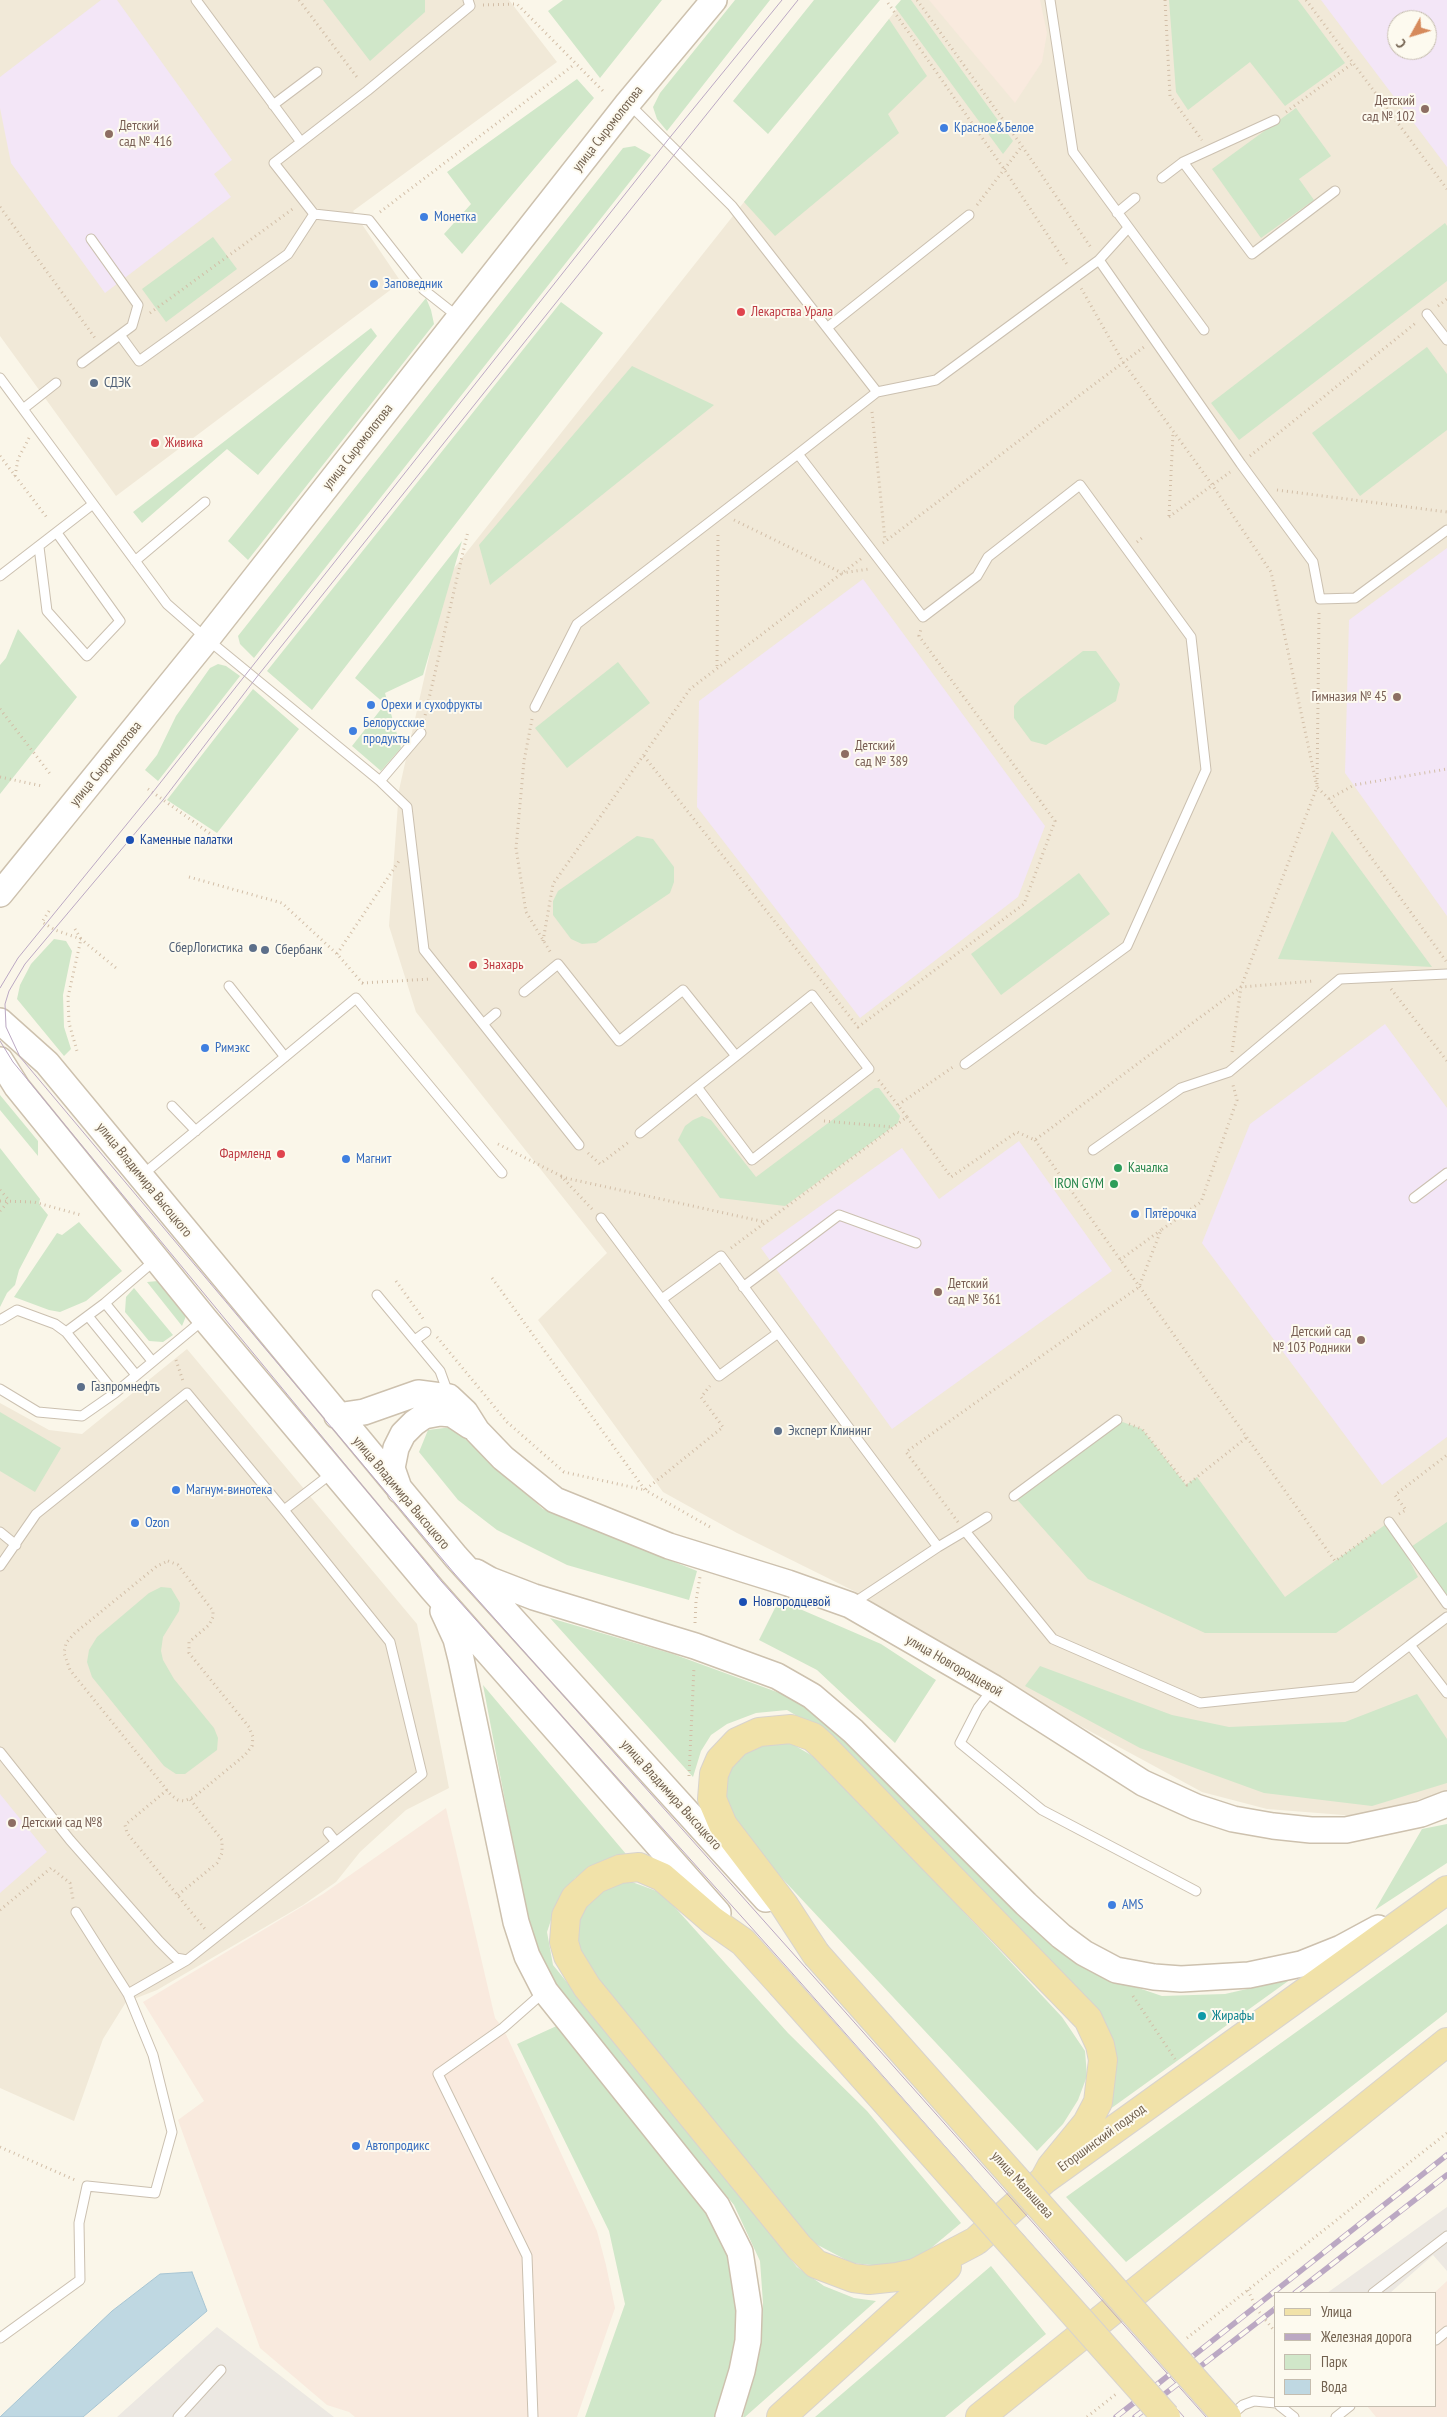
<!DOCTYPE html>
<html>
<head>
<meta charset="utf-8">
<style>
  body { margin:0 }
  #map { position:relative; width:1447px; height:2417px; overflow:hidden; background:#faf6e9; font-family:"PT Sans Narrow",sans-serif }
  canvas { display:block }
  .legend { position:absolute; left:1274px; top:2292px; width:162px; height:115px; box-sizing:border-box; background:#fdfaef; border:1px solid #c5bdaf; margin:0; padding:6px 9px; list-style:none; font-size:15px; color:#72614f }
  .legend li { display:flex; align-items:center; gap:10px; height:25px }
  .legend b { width:25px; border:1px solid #c5bdaf }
  .north { position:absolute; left:1387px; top:10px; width:50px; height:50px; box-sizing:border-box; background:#fdfaef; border:1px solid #c5bdaf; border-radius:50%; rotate:231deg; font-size:14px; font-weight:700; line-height:20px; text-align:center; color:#72614f }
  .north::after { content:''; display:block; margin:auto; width:18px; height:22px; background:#d68a5c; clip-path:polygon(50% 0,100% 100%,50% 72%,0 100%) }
</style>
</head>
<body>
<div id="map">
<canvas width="1447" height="2417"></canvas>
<ul class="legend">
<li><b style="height:6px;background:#f1e2a9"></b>Улица</li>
<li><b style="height:6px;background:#bba8c3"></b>Железная дорога</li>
<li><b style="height:14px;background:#d0e7c9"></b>Парк</li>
<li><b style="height:14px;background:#bfd8e2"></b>Вода</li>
</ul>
<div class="north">С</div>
</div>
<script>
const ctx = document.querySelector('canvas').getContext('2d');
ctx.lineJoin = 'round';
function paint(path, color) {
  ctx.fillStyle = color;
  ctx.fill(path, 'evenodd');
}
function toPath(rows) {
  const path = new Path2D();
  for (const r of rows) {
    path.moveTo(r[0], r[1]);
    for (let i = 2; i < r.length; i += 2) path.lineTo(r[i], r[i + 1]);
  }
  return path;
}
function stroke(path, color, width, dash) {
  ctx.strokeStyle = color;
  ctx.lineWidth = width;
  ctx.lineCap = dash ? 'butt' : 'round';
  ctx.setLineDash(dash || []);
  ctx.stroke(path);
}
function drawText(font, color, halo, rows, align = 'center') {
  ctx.font = font + ' "PT Sans Narrow",sans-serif';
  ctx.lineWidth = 4;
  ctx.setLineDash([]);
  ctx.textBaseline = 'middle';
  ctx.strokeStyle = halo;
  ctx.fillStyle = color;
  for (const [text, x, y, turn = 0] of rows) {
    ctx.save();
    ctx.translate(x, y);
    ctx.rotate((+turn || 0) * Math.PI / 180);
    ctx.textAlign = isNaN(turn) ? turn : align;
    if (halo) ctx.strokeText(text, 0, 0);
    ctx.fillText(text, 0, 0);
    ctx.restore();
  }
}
paint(toPath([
  [0,0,509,0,557,62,353,211,401,282,116,496,0,336],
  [904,0,1447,0,1447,1792,1356,1816,1267,1809,1202,1792,1025,1696,858,1593,737,1533,663,1492,538,1320,607,1253,416,1012,389,926,399,790,447,577],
  [1397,20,1427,20,1427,50,1397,50],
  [187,1349,417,1624,449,1788,406,1810,360,1852,336,1882,303,1905,157,1990,126,2002,103,2039,74,2121,0,2088,0,1403,49,1430,82,1434]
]), '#f1e9d8');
paint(toPath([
  [929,0,1040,0,1047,33,1042,62,1015,103],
  [446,1808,495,2018,503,2028,597,2231,606,2265,615,2308,577,2417,355,2417,349,2412,327,2405,260,2348,178,2120,204,2101,143,2002,323,1894],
  [1447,2281,1447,2417,1376,2417,1367,2406,1436,2406,1436,2293,1434,2293]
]), '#f9eade');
paint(toPath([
  [1447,2207,1447,2271,1433,2255,1390,2293,1327,2293],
  [217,2327,334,2417,117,2417]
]), '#ece8e2');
paint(toPath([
  [101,0,117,0,232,160,214,174,231,197,105,293,11,163,0,108,0,77],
  [1321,0,1447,0,1447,167],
  [1397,20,1427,20,1427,50,1397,50],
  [1447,548,1447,916,1345,773,1349,620],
  [863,579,1045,826,1018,897,860,1018,697,807,699,701],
  [1385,1024,1447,1108,1447,1437,1382,1485,1202,1243,1250,1124],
  [1019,1141,1112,1271,892,1429,761,1248,902,1148,939,1199],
  [0,1794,47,1852,0,1893]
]), '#f3e6f7');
paint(toPath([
  [323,0,425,0,425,12,370,61],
  [563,0,662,0,600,78,548,11],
  [735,0,770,0,667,131,657,119,653,107,660,93],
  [814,0,880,0,768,134,733,101],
  [901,0,911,0,1013,141,1003,154,895,7],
  [1169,0,1298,0,1345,63,1285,106,1250,62,1188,110,1176,92],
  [889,19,927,76,888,114,899,133,775,236,744,202],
  [577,79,594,98,462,254,444,234,471,204,447,172],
  [1296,108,1331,156,1299,179,1314,200,1261,238,1212,169],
  [635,146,651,155,254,658,240,644,238,636,623,148],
  [1445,223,1447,226,1447,281,1239,440,1211,403],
  [213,237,237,269,166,322,142,289],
  [426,298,431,310,434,324,248,560,228,541],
  [561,302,603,333,312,710,267,671],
  [371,328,377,336,258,475,227,449,142,523,133,512],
  [1427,347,1447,374,1447,430,1360,496,1312,433],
  [632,366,714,405,490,585,479,545],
  [462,541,423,675,385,693,401,748,381,771,352,746,385,704,355,678],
  [18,629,77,697,0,794,0,665,6,658],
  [1083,651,1096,651,1120,684,1116,701,1046,745,1031,741,1014,718,1014,706,1020,699],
  [618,662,650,703,567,768,535,728],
  [218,664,226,666,240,676,158,781,145,770,157,755,176,716,210,668],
  [253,689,299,729,217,833,167,800],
  [1332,831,1432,967,1278,959],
  [637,836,653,839,674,867,674,882,670,893,596,943,582,944,571,939,553,915,553,901,558,891],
  [1079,873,1110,914,1001,995,971,954],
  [54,939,66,941,72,951,63,995,64,1027,71,1049,64,1056,17,999,20,985,31,964],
  [875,1088,879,1088,900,1116,898,1123,785,1206,720,1198,678,1140,685,1126,693,1120,702,1116,711,1120,756,1177],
  [0,1095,38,1141,38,1156,0,1110],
  [0,1148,40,1199,39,1204,48,1215,19,1270,15,1285,7,1293,0,1307],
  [79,1222,122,1271,86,1301,60,1312,49,1310,14,1297,57,1233,62,1235],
  [158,1281,186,1316,182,1326,147,1282],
  [134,1288,173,1335,163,1342,149,1341,125,1312,126,1297],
  [0,1412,61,1448,35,1492,0,1471],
  [1117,1420,1142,1429,1186,1485,1197,1477,1285,1597,1389,1522,1418,1577,1336,1633,1205,1633,1088,1579,1014,1496],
  [452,1427,543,1509,697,1571,689,1600,567,1565,497,1530,458,1500,419,1452,428,1430],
  [1447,1522,1447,1604,1408,1549],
  [161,1587,171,1588,180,1603,179,1611,163,1637,161,1651,163,1660,174,1679,214,1728,218,1738,217,1750,185,1774,176,1774,164,1766,92,1677,87,1662,89,1650,97,1637,149,1593],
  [779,1600,881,1644,936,1680,895,1743,817,1670,759,1640],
  [550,1618,673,1654,796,1699,818,1712,1106,1977,1162,1996,1225,1994,1291,1979,1106,2112,1112,2043,819,1729,787,1710,756,1713,727,1724,711,1735,701,1751,693,1777],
  [1040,1666,1172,1715,1229,1727,1345,1722,1417,1694,1447,1739,1447,1783,1372,1806,1264,1793,1140,1748,1025,1686],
  [483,1685,626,1854,598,1864,575,1878,557,1902,547,1932,553,1965,797,2267,824,2286,854,2298,876,2301,745,2417,743,2417,760,2344,763,2303,760,2261,734,2205,547,1977,528,1922],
  [787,1741,816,1758,853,1794,1062,2017,1085,2051,1087,2076,1078,2100,1063,2124,1037,2151,750,1844,724,1802,724,1786,728,1773,736,1759,752,1746],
  [1447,1824,1447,1863,1375,1910,1422,1829],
  [632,1882,662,1893,788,2033,867,2111,961,2223,924,2254,892,2267,852,2263,814,2243,592,1971,581,1953,578,1938,578,1917,589,1896,609,1884],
  [1447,1924,1447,2012,1126,2262,1066,2197],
  [561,2024,710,2212,729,2254,740,2314,735,2360,716,2417,585,2417,625,2304,609,2231,517,2044],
  [991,2266,1046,2334,945,2417,815,2417]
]), '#d0e7c9');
const water = toPath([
  [192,2272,207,2311,83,2417,0,2417,112,2311,160,2274,192,2272]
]);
paint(water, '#bfd8e2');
stroke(water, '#a7c5d3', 1);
const lane = toPath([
  [196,0,301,142],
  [1050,0,1073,152,1204,330],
  [273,105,317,72],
  [630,105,732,206,877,392],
  [1183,162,1252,254,1335,191],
  [1162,178,1183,162,1275,120],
  [1117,213,1135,198],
  [314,214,274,163,367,91,470,6,468,0],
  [1099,260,1241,464,1313,562,1320,599,1355,598,1447,530],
  [1427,314,1447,340],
  [828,327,969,215],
  [120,335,139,361,288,254,314,214,369,220,424,290,457,316],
  [82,363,132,326,138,305,91,239],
  [0,378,167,604,207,639,380,781,407,807,424,950,483,1024,496,1013],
  [23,409,56,383],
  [39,547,47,611,87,656,120,621,57,533],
  [135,561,205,502],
  [0,576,93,504],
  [535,707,577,624,798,454],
  [380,781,421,733],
  [229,986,285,1057],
  [524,992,558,964,619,1041,683,990,736,1056,812,995,869,1069,752,1160,697,1087,736,1056],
  [483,1024,579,1145],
  [965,1064,1127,946,1206,770,1191,637,1080,485,988,557,977,576,923,617,798,454,877,392,936,380,1099,260,1128,228],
  [172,1106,196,1131],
  [640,1133,697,1087],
  [1093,1150,1181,1088,1229,1072,1340,979,1447,974],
  [141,1176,356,998,502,1173],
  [1414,1198,1447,1173],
  [601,1218,719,1376,778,1333,938,1547,852,1604],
  [743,1287,839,1215,916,1243],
  [377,1295,440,1371,448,1393],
  [662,1299,721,1256,778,1333],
  [105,1303,152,1361],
  [88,1316,136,1375],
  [0,1320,17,1310,55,1324,66,1332,105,1303,154,1261],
  [66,1332,115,1393],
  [415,1340,426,1332],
  [0,1389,38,1412,82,1416,115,1393,203,1320],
  [1014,1496,1117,1420],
  [284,1510,332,1473],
  [1389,1522,1447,1604],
  [965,1531,987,1517],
  [0,1532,16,1545],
  [938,1547,965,1531,1053,1639,1200,1703,1355,1687,1410,1645],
  [0,1566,36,1514,187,1393,284,1510,390,1642,422,1774,187,1960,176,1958,159,1941,70,1840,0,1752],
  [1447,1617,1410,1645,1447,1693],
  [992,1690,978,1708,960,1743,1042,1810,1196,1891],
  [328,1832,336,1842],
  [128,1994,187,1960],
  [1373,2293,1447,2236],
  [0,2338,80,2280,79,2223,87,2186,155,2193,172,2132,153,2055,128,1994,76,1912],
  [1436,2340,1447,2331],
  [1280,2406,1294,2417],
  [178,2417,221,2370],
  [533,2417,527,2256,438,2074,503,2028,545,1991],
  [1229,2417,1243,2405,1254,2401,1276,2403],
  [1336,2417,1350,2406]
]);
const secondary = toPath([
  [0,894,207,639,628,103,714,0],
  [0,1021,47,1063,456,1557,766,1899],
  [0,1060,17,1087,205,1319,432,1589,718,1913],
  [337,1416,364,1412,418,1393,449,1397,465,1412,477,1431,503,1458,555,1500,669,1546,788,1583,850,1605,994,1688,1143,1783,1196,1807,1233,1819,1273,1826,1311,1830,1346,1830,1421,1814,1447,1804],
  [400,1491,392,1468,396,1448,403,1434,414,1423,424,1416,440,1413,452,1414,470,1426],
  [476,1572,490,1580,534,1597,695,1646,777,1676,812,1696,853,1731,1026,1904,1061,1936,1084,1953,1116,1970,1154,1977,1181,1979,1249,1975,1301,1964,1341,1948,1378,1928],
  [443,1611,456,1639,461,1659,516,1922,527,1956,545,1991,717,2206,740,2252,749,2310,748,2341,742,2371,728,2417]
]);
const primary = toPath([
  [816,1954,784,1905,723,1825,712,1799,714,1774,720,1760,737,1742,759,1732,791,1729,813,1737,823,1746,1088,2019,1100,2045,1103,2060,1098,2102,1087,2123,1051,2167,1044,2180],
  [781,1984,743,1942,713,1921,662,1877,639,1867,620,1869,596,1879,575,1898,566,1916,564,1942,568,1956,587,1987,799,2247,816,2264,853,2278,869,2280,897,2277,915,2273,974,2242],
  [977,2240,1044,2180,1447,1890],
  [781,2417,947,2267],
  [980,2417,1447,2042]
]);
stroke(lane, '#cbc0b0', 11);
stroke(secondary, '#cdc1ae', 28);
stroke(primary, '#d8d3ce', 30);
stroke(toPath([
  [299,0,359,80],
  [917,0,1022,146,1092,249],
  [1165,0,1170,96,1202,140],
  [1306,0,1447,189],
  [888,3,1004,169,1068,266],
  [483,5,517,4,605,93],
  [1286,112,1353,63],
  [977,205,1022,146],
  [0,207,95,338],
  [380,212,575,64],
  [1438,306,1447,299],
  [150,313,294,208],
  [872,412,885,540],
  [0,456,48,519],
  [1250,456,1417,322],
  [15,476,18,459,29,438],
  [1277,490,1447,512],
  [1169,516,1173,433],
  [1169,517,1230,472],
  [734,520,842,573,869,569],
  [1137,542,1143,537],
  [883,543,1144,347],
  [1319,613,1317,787,1329,799,1446,961],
  [717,666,718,533],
  [0,709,51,775],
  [532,719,524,761,516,848,526,912,551,953],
  [424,720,468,531],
  [644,756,858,1027,1024,904,1055,821,919,636,921,629],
  [0,777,42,786],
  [148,789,219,840],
  [1329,799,1354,785,1447,769],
  [189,877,282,903,337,954,365,986],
  [49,911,42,922,55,930,81,939,116,968],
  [75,929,81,939,68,997,69,1023,77,1051],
  [543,941,553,884,690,689,862,558],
  [337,954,399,861],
  [362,983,431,979],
  [1391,989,1447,1061],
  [1232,1052,1241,987,1314,981],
  [898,1105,953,1067],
  [907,1117,951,1177,1017,1132,1035,1140,1241,987,1317,787,1271,572,1213,486,1123,362,1081,288],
  [824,1121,893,1127],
  [1035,1140,1335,1561,1378,1530],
  [498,1144,561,1176,592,1209],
  [588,1153,600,1164,630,1141],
  [561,1177,765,1222],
  [0,1190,9,1200],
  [0,1201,34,1202,81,1215],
  [0,1211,9,1201],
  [731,1248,907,1117,877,1078],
  [1120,1260,1161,1230],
  [492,1278,645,1490,710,1527],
  [396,1281,424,1320],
  [437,1337,507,1422,564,1472,645,1490,723,1427,701,1397,710,1386],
  [176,1360,183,1381],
  [1129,1424,1142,1429,1187,1485,1246,1438],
  [1399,1514,1406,1510,1395,1495,1447,1455],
  [958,1522,906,1452,1139,1287,1161,1230,1201,1202,1237,1100,1233,1085],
  [168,1561,178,1565,213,1611,213,1617,209,1625,189,1642,189,1653,249,1727,253,1737,252,1746,245,1755,194,1797,184,1801,178,1800,171,1795,70,1670,64,1653,66,1643,75,1633,157,1566,168,1561],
  [695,1623,696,1601,700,1577],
  [689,1776,694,1667],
  [167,1790,125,1825,127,1833,205,1929],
  [178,1895,217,1863,222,1853,222,1840,190,1799],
  [0,1910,51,1868,70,1883,73,1899],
  [1133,1996,1175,2059],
  [0,2147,75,2180],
  [1248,2290,1256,2308,1276,2333],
  [1187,2338,1447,2133],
  [1087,2417,1116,2394]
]), '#d2bea7', 3, [1, 4]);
stroke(lane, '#fff', 9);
stroke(secondary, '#fff', 25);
stroke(primary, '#f1e2a9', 28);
stroke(toPath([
  [798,0,256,678,163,800,25,964,9,991,5,1004,6,1027,20,1057,454,1573,1206,2417],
  [0,988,18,958,153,792,667,141,782,0],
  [0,1041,13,1062,442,1582,793,1974,1184,2417]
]), '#bba8c3', 1);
const rail = toPath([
  [1295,2293,1447,2175],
  [1116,2417,1447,2155],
  [1135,2417,1276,2308]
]);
stroke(rail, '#bba8c3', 5.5);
stroke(rail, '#fdfaef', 4, [11]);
const primaryBridge = toPath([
  [816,1954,1227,2417],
  [781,1984,1166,2417]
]);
stroke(primaryBridge, '#d8d3ce', 30, []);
stroke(primaryBridge, '#f1e2a9', 28);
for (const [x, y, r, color] of [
  [1425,109,5,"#8d6e63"],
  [944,128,5,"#3f7fe0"],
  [109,134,5,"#8d6e63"],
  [424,217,5,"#3f7fe0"],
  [374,284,5,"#3f7fe0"],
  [741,312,5,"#e0444e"],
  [94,383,5,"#5c6f8a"],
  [155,443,5,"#e0444e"],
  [1397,697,5,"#8d6e63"],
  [371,705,5,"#3f7fe0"],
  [353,731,5,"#3f7fe0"],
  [845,754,5,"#8d6e63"],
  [130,840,5,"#1a4fb4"],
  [253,948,5,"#5c6f8a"],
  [265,950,5,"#5c6f8a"],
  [473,965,5,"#e0444e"],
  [205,1048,5,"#3f7fe0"],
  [281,1154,5,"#e0444e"],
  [346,1159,5,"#3f7fe0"],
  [1118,1168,5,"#2e9e5b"],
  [1114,1184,5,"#2e9e5b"],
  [1135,1214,5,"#3f7fe0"],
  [938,1292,5,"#8d6e63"],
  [1361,1340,5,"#8d6e63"],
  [81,1387,5,"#5c6f8a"],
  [778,1431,5,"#5c6f8a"],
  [176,1490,5,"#3f7fe0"],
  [135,1523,5,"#3f7fe0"],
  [743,1602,5,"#1a4fb4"],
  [12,1823,5,"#8d6e63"],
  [1112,1905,5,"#3f7fe0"],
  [1202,2016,5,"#0f9aa8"],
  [356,2146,5,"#3f7fe0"]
]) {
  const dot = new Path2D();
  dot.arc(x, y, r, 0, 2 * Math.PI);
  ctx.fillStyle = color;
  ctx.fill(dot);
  stroke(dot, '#fdfaef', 2);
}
drawText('14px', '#785e54', '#fdfaef', [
  ["Детский",1415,101,"right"],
  ["сад № 102",1415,117,"right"],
  ["Детский",119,126],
  ["сад № 416",119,142],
  ["Гимназия № 45",1387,697,"right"],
  ["Детский",855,746],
  ["сад № 389",855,762],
  ["Детский",948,1284],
  ["сад № 361",948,1300],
  ["Детский сад",1351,1332,"right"],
  ["№ 103 Родники",1351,1348,"right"],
  ["Детский сад №8",22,1823]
], 'left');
drawText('14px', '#366cbe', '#fdfaef', [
  ["Красное&Белое",954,128],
  ["Монетка",434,217],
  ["Заповедник",384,284],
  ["Орехи и сухофрукты",381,705],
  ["Белорусские",363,723],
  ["продукты",363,739],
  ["Римэкс",215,1048],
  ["Магнит",356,1159],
  ["Пятёрочка",1145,1214],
  ["Магнум-винотека",186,1490],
  ["Ozon",145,1523],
  ["AMS",1122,1905],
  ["Автопродикс",366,2146]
], 'left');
drawText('14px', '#72614f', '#fdfaef', [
  ["улица Сыромолотова",608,129,-52],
  ["улица Сыромолотова",358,447,-52],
  ["улица Сыромолотова",106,764,-51],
  ["улица Владимира Высоцкого",144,1180,51],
  ["улица Владимира Высоцкого",401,1493,50],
  ["улица Новгородцевой",954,1666,30],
  ["улица Владимира Высоцкого",671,1795,48],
  ["Егоршинский подход",1102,2138,-36],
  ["улица Малышева",1022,2185,48]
]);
drawText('14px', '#be3a42', '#fdfaef', [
  ["Лекарства Урала",751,312],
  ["Живика",165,443],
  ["Знахарь",483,965],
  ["Фармленд",271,1154,"right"]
], 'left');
drawText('14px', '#4e5e75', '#fdfaef', [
  ["СДЭК",104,383],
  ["СберЛогистика",243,948,"right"],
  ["Сбербанк",275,950],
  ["Газпромнефть",91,1387],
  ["Эксперт Клининг",788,1431]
], 'left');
drawText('14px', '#164399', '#fdfaef', [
  ["Каменные палатки",140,840],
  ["Новгородцевой",753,1602]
], 'left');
drawText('14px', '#27864d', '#fdfaef', [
  ["Качалка",1128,1168],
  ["IRON GYM",1104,1184,"right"]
], 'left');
drawText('14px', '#0d838f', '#fdfaef', [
  ["Жирафы",1212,2016]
], 'left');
</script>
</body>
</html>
